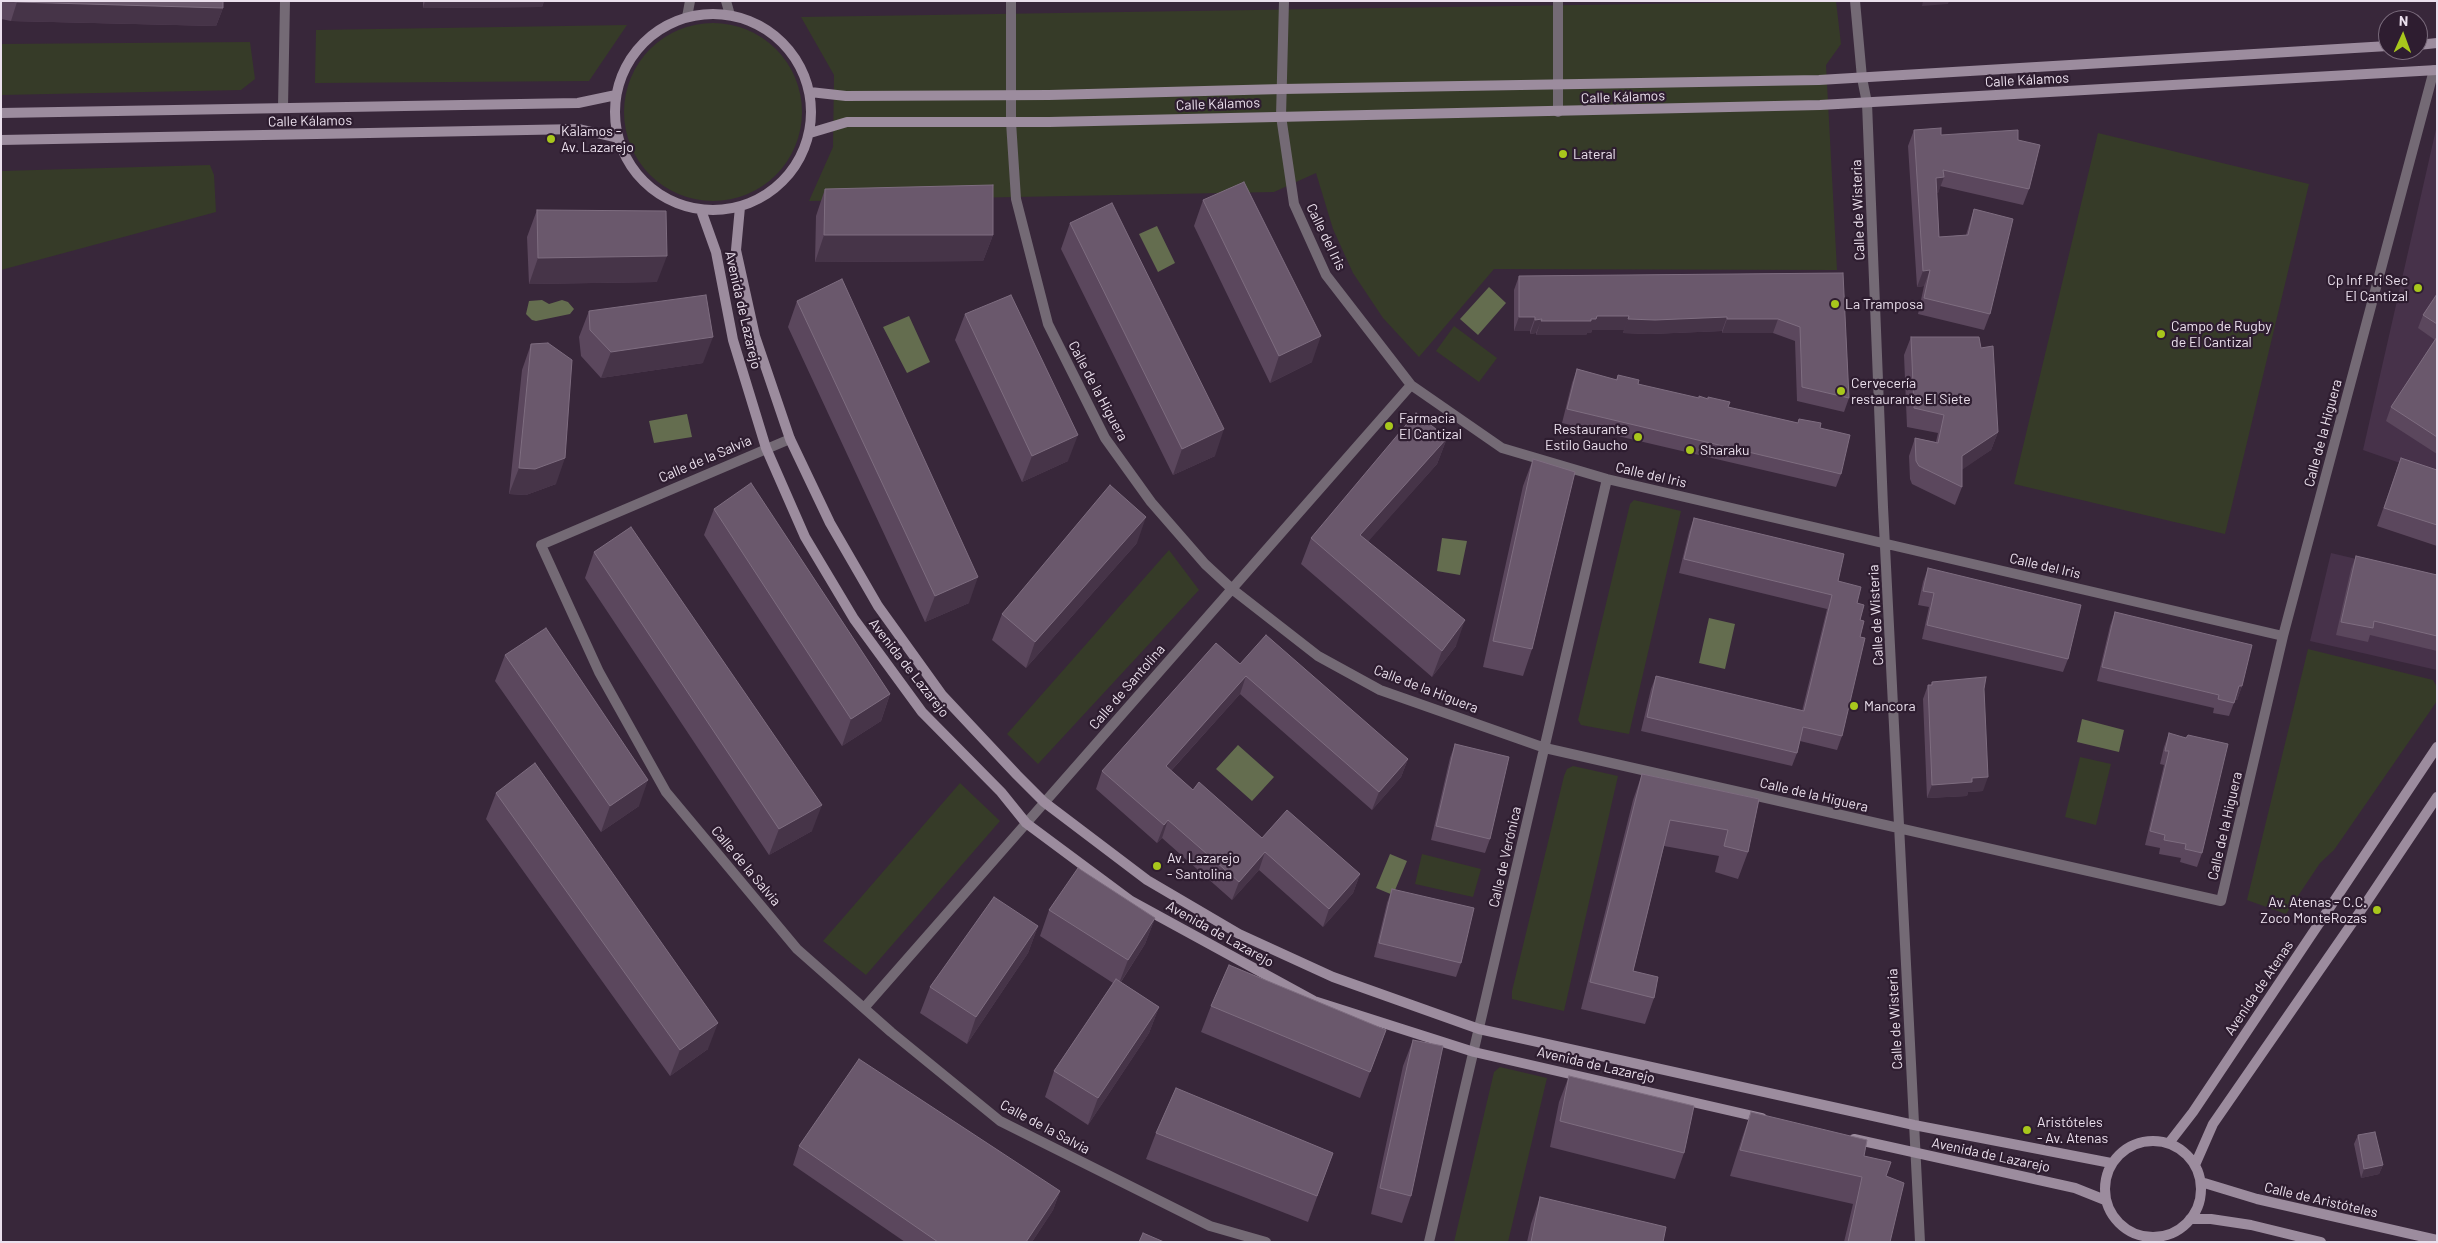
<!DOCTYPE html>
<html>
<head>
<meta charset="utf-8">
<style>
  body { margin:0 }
  #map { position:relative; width:2438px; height:1243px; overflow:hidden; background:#38273a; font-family:Barlow,sans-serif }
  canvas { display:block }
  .frame { position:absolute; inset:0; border:2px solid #ebe0ed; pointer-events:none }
  .north { position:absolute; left:2378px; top:10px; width:50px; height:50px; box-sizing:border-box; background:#2e1d30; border:1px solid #7a6b7c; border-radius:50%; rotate:2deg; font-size:14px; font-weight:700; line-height:20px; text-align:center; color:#ebe0ed }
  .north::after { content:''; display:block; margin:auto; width:18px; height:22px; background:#a8c71c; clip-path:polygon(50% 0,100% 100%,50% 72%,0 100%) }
</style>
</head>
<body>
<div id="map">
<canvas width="2438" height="1243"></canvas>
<div class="frame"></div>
<div class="north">N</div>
</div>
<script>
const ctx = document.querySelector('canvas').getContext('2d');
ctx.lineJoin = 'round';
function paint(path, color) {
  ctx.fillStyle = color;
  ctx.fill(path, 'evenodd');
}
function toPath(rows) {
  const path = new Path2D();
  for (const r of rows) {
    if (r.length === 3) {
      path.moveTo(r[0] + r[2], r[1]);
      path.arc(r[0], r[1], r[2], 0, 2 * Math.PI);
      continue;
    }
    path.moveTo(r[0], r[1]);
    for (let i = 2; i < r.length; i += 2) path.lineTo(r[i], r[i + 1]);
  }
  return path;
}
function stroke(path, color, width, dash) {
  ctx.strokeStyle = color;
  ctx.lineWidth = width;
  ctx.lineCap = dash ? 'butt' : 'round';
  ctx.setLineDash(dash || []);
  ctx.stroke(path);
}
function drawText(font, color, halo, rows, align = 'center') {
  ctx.font = font + ' Barlow,sans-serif';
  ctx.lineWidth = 4.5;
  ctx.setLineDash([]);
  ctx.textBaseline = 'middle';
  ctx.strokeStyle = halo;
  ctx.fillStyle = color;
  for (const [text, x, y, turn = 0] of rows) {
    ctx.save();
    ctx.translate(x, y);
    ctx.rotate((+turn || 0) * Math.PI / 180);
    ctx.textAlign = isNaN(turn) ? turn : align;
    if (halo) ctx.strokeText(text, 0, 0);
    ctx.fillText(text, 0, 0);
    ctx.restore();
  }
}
paint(toPath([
  [2437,125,2437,476,2363,450],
  [2331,553,2437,578,2437,670,2310,641]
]), '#47324a');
paint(toPath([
  [1836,1,1841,44,1826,65,1837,270,1494,269,1419,357,1383,318,1353,273,1333,229,1316,173,1274,192,809,201,833,147,834,75,801,17],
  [713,112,89],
  [627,25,589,81,315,83,316,30],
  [250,42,255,79,241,90,1,95,1,44],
  [2098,133,2309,184,2225,534,2014,484],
  [210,165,214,175,216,212,1,270,1,171],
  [1454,326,1497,358,1479,382,1436,351],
  [1634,500,1681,511,1629,734,1581,725,1578,720,1630,504],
  [1169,550,1199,590,1038,764,1007,734],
  [2308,649,2433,680,2437,687,2437,701,2334,850,2320,863,2286,914,2247,900],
  [2080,757,2111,764,2096,825,2065,817],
  [1573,766,1618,776,1564,1011,1512,999,1512,991,1564,776,1567,769],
  [960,783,1000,821,866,975,823,941],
  [1422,854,1481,869,1473,897,1415,884],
  [1500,1067,1547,1078,1508,1242,1454,1242,1494,1072]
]), '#363b28');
paint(toPath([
  [1157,226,1175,263,1158,272,1139,234],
  [1489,287,1506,303,1478,335,1460,319],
  [542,300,549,304,562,300,568,302,574,309,570,314,536,321,532,320,526,314,529,301],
  [909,316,930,362,907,373,883,327],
  [687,414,692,437,654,443,649,421],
  [1442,538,1467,541,1460,575,1437,571],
  [1709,618,1735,624,1725,669,1699,663],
  [2082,719,2124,730,2119,752,2077,742],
  [1238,745,1274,777,1252,801,1216,769],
  [1390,854,1407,861,1393,895,1376,888]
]), '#646d4f');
stroke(toPath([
  [726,1,730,15],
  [1011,1,1011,122,1016,199,1048,324,1105,438,1151,502,1205,564,1232,589,1318,656,1380,690,1545,748,2221,901,2283,636,2434,70],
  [1284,1,1281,116,1294,204,1326,275,1411,385,1502,448,1607,479,2283,636],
  [1855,1,1862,78,1867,103,1883,507,1920,1242],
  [687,17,690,1],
  [283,107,285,1],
  [1558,112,1558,1],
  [790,439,541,545,599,672,666,792,797,949,891,1032,1000,1121,1210,1226,1266,1242],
  [864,1008,1411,385],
  [1429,1242,1607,479]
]), '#746a75', 10);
stroke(toPath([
  [713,112,98],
  [2418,45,2437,43],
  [810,92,846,96,1049,95,1282,89,1819,80,2388,46],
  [1,113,578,103,616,95],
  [810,133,847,122,1049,122,1820,105,2437,70],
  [1,140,579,129,618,138],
  [740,207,736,250,755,336,790,439,830,523,878,606,942,695,1017,775,1044,802,1147,880,1239,934,1333,977,1479,1029,1914,1125,2111,1163],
  [701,210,716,252,733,340,766,448,805,537,854,619,922,712,1001,792,1026,823,1131,901,1314,1001,1474,1052,1762,1118],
  [1854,1139,2075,1188,2105,1200],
  [2153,1189,48],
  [2169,1143,2193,1112,2437,747],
  [2195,1165,2213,1124,2366,903,2437,797],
  [2201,1182,2257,1199,2437,1240],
  [2190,1219,2211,1219,2251,1225,2321,1242]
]), '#9c8c9e', 10);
paint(toPath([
  [1,1,223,1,223,8,216,26,11,21,1,19],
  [423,1,544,1,542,7,423,8],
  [1914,130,1941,135,2029,189,2023,205,1940,186,1938,193,1937,193,1939,237,1966,235,1969,225,1974,209,1990,314,1984,330,1918,314,1924,286,1917,287,1908,146],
  [825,189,993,235,983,261,815,262,816,216],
  [1203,200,1312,362,1270,383,1194,226],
  [537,210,657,282,529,284,527,237],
  [1070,223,1215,456,1173,475,1061,249],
  [1843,273,1849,398,1844,412,1797,401,1795,341,1773,333,1722,333,1722,331,1650,334,1623,333,1624,330,1592,330,1591,333,1587,333,1586,335,1536,335,1536,333,1530,334,1530,331,1514,331,1514,290,1519,276],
  [2437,294,2437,454,2386,421,2391,407,2435,340,2418,328,2423,315],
  [797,301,969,603,925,622,788,327],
  [589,311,703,363,601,378,581,356,579,337],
  [965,314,1068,461,1022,482,955,340],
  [1911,337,1981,348,1998,432,1991,450,1962,469,1962,487,1955,505,1912,484,1910,479,1909,456,1915,438,1936,442,1938,433,1907,427,1904,355],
  [531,344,556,484,526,495,509,494,522,370],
  [1577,369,1616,380,1618,375,1638,384,1728,407,1820,428,1841,474,1836,487,1562,423,1572,383],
  [1447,438,1437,464,1368,541,1456,646,1432,677,1301,564,1311,538],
  [2401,458,2437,470,2437,546,2377,526],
  [1533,459,1532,649,1523,676,1483,667,1523,486],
  [714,509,890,694,881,721,842,746,704,535],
  [1694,518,1838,581,1857,603,1860,620,1860,637,1842,736,1837,750,1800,741,1797,753,1792,766,1641,731,1651,689,1656,676,1802,711,1827,609,1679,573,1689,532],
  [1137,543,1026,668,992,640,1002,614],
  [594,552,812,831,769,855,585,578],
  [2356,556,2437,575,2437,651,2370,635,2368,642,2336,635,2351,569],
  [1928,568,2068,659,2063,672,1922,639,1929,607,1918,605,1923,582],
  [2115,612,2242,686,2237,700,2235,700,2229,716,2213,713,2214,708,2097,681,2110,626],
  [505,655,639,806,601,832,495,681],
  [1240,664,1408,759,1401,777,1372,810,1240,694,1171,771,1193,790,1262,838,1360,874,1353,893,1323,927,1259,870,1232,900,1162,838,1157,843,1096,789,1102,771],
  [1932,682,1984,689,1983,791,1968,792,1967,796,1927,798,1923,699,1928,685,1931,685],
  [2169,733,2202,853,2197,867,2180,862,2181,858,2159,854,2160,848,2145,845,2164,765,2160,764,2164,747],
  [1455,744,1490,839,1485,853,1431,840,1450,758],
  [1642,774,1759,799,1748,852,1738,879,1715,872,1719,856,1664,846,1633,971,1654,998,1645,1024,1581,1009,1633,800],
  [496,793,708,1049,670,1076,486,819],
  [1392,889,1461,963,1456,977,1374,957,1387,903],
  [1049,910,1155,918,1145,944,1121,982,1159,1007,1149,1033,1088,1125,1045,1097,1054,1071,1113,983,1040,936],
  [1038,926,1028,953,967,1044,920,1013,930,987],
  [1211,1006,1386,1030,1360,1098,1201,1032],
  [1413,1040,1411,1196,1402,1223,1371,1214,1403,1066],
  [1569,1076,1684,1153,1675,1179,1550,1147,1559,1102],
  [1751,1112,1864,1156,1886,1176,1890,1242,1844,1242,1853,1204,1730,1176,1742,1138],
  [1156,1133,1333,1153,1308,1222,1146,1159],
  [2358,1135,2383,1165,2379,1174,2361,1178,2354,1144],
  [799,1146,1060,1191,1053,1210,1032,1242,905,1242,793,1165],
  [1540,1197,1663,1242,1527,1242,1531,1224]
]), '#5b475d');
paint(toPath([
  [425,1,544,1,542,7,423,8],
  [1923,1,1949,1,1948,4,1922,6],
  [17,2,223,8,216,26,11,21],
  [1944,177,1938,193,1930,194,1936,178],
  [824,235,993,235,983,261,815,262],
  [667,256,657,282,529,284,538,258],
  [1930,270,1924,286,1917,287,1923,271],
  [1597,316,1629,316,1624,330,1592,330,1591,333,1587,333,1586,335,1536,335,1541,321,1591,319],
  [1519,317,1535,317,1530,331,1514,331],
  [1727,317,1722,331,1650,334,1623,333,1628,319],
  [1542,319,1536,333,1530,334,1535,320],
  [1727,319,1778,319,1773,333,1722,333],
  [1321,336,1312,362,1270,383,1279,356],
  [713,337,703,363,601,378,611,352],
  [1224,429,1215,456,1173,475,1182,449],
  [1998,432,1991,450,1956,474,1962,456],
  [1078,435,1068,461,1022,482,1032,456],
  [1447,438,1437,464,1351,561,1360,535],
  [565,458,556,484,526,495,509,494,519,468],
  [1146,517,1137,543,1026,668,1035,642],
  [978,577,969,603,925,622,935,596],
  [1465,620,1456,646,1432,677,1442,651],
  [1246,676,1240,694,1159,784,1166,766],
  [2239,686,2242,686,2237,700,2234,699],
  [890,694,881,721,842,746,851,719],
  [1408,759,1401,777,1372,810,1379,792],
  [1988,777,1983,791,1968,792,1967,796,1927,798,1932,785,1972,778],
  [648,780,639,806,601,832,610,806],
  [822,805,812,831,769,855,779,829],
  [1168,820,1162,838,1157,843,1164,825],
  [1265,852,1259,870,1232,900,1239,882],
  [1360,874,1353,893,1323,927,1329,909],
  [1155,918,1145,944,1118,986,1128,960],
  [1038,926,1028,953,967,1044,976,1017],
  [1159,1007,1149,1033,1088,1125,1098,1098],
  [718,1023,708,1049,670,1076,680,1050],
  [2383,1165,2379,1174,2361,1178,2364,1169],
  [1060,1191,1053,1210,1032,1242,1026,1242]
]), '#463448');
const building = toPath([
  [10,1,223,1,223,8,17,2,10,1],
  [1941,128,1941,135,2018,130,2018,140,2040,145,2029,189,1943,170,1944,177,1936,178,1939,237,1968,235,1974,209,2013,219,1990,314,1924,298,1930,270,1923,271,1914,130,1941,128],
  [1244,182,1321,336,1279,356,1203,200,1244,182],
  [993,185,993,235,824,235,825,189,993,185],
  [1112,203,1224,429,1182,449,1070,223,1112,203],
  [537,210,666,211,667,256,538,258,537,210],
  [1843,273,1849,398,1802,387,1800,327,1778,319,1727,319,1727,317,1655,320,1628,319,1629,316,1597,316,1596,319,1591,319,1591,321,1541,321,1542,319,1535,320,1535,317,1519,317,1519,276,1843,273],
  [842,279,978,577,935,596,797,301,842,279],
  [2437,294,2437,324,2423,315,2437,294],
  [706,295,713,337,611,352,590,330,589,311,706,295],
  [1011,295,1078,435,1032,456,965,314,1011,295],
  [1911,337,1979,337,1981,348,1993,346,1998,432,1962,456,1962,487,1919,466,1916,461,1915,438,1938,443,1944,415,1914,408,1911,337],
  [2437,337,2437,437,2391,407,2437,337],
  [548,343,572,360,565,458,535,469,519,468,531,344,548,343],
  [1577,369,1617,380,1618,375,1639,380,1638,384,1699,398,1699,396,1708,399,1708,397,1730,402,1728,407,1798,423,1799,419,1821,423,1820,428,1850,435,1841,474,1567,409,1577,369],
  [1416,413,1447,438,1360,535,1465,620,1442,651,1311,538,1416,413],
  [2401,458,2437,470,2437,525,2384,508,2401,458],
  [1533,459,1575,472,1532,649,1493,641,1533,459],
  [751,483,890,694,851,719,714,509,751,483],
  [1110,485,1146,517,1035,642,1002,614,1110,485],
  [1694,518,1844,554,1838,581,1861,587,1857,603,1864,605,1860,620,1864,621,1860,637,1865,638,1842,736,1803,727,1797,753,1647,717,1656,676,1804,711,1832,595,1684,559,1694,518],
  [631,527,822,805,779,829,594,552,631,527],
  [2356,556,2437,575,2437,636,2374,621,2373,628,2341,622,2356,556],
  [1928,568,2081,605,2068,659,1927,625,1934,593,1923,591,1928,568],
  [2115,612,2252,645,2242,686,2239,686,2234,703,2218,699,2219,695,2102,667,2115,612],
  [546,628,648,780,610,806,505,655,546,628],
  [1266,635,1408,759,1379,792,1246,676,1166,766,1193,790,1199,782,1262,838,1287,810,1360,874,1329,909,1265,852,1239,882,1168,820,1164,825,1102,771,1216,643,1240,664,1266,635],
  [1986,677,1984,689,1988,777,1972,778,1972,782,1932,785,1928,685,1932,685,1932,682,1986,677],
  [2169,733,2186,738,2188,735,2228,744,2202,853,2185,849,2186,844,2164,840,2165,835,2150,831,2169,751,2165,751,2169,733],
  [1455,744,1509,757,1490,839,1436,826,1455,744],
  [535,763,718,1023,680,1050,496,793,535,763],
  [1642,774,1759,799,1748,852,1724,846,1728,830,1670,820,1633,971,1658,977,1654,998,1590,982,1642,774],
  [1078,868,1155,918,1128,960,1049,910,1078,868],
  [1392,889,1474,908,1461,963,1379,943,1392,889],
  [994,897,1038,926,976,1017,930,987,994,897],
  [1229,965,1386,1030,1370,1072,1211,1006,1229,965],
  [1116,979,1159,1007,1098,1098,1054,1071,1116,979],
  [1413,1040,1443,1046,1411,1196,1380,1188,1413,1040],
  [859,1059,1060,1191,1026,1242,938,1242,799,1146,859,1059],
  [1569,1076,1694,1106,1684,1153,1560,1121,1569,1076],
  [1176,1088,1333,1153,1317,1196,1156,1133,1176,1088],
  [1751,1112,1867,1140,1864,1156,1891,1162,1886,1176,1904,1183,1890,1242,1848,1242,1862,1177,1740,1150,1751,1112],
  [2375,1132,2383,1165,2364,1169,2358,1135,2375,1132],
  [1540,1197,1666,1227,1663,1242,1531,1242,1540,1197],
  [1143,1233,1164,1242,1139,1242,1143,1233]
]);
paint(building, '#6a586c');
stroke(building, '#7e6d80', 1);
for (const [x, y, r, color] of [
  [551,139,5,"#a8c71c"],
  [1563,154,5,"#a8c71c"],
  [2418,288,5,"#a8c71c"],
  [1835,304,5,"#a8c71c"],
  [2161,334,5,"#a8c71c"],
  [1841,391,5,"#a8c71c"],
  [1389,426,5,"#a8c71c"],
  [1638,437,5,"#a8c71c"],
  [1690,450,5,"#a8c71c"],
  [1854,706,5,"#a8c71c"],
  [1157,866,5,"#a8c71c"],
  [2377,910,5,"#a8c71c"],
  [2027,1130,5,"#a8c71c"]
]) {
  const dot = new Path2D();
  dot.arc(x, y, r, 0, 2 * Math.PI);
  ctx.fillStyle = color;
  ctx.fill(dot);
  stroke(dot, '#2e1d30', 2);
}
drawText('14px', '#ebe0ed', '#2e1d30', [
  ["Calle Kálamos",2027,80,-3],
  ["Calle Kálamos",1623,97,-2],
  ["Calle Kálamos",1218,104,-2],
  ["Calle Kálamos",310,121,-1],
  ["Calle de Wisteria",1858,210,-92],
  ["Calle del Iris",1326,237,64],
  ["Avenida de Lazarejo",743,310,77],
  ["Calle de la Higuera",1098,391,62],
  ["Calle de la Higuera",2323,433,-75],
  ["Calle de la Salvia",705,459,-23],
  ["Calle del Iris",1651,475,13],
  ["Calle del Iris",2045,566,13],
  ["Calle de Wisteria",1876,615,-93],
  ["Avenida de Lazarejo",909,668,52],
  ["Calle de Santolina",1127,687,-49],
  ["Calle de la Higuera",1426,689,21],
  ["Calle de la Higuera",1814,795,13],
  ["Calle de la Higuera",2225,826,-77],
  ["Calle de Verónica",1505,857,-77],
  ["Calle de la Salvia",746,866,50],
  ["Avenida de Lazarejo",1220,934,29],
  ["Avenida de Atenas",2259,988,-56],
  ["Calle de Wisteria",1895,1019,-93],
  ["Avenida de Lazarejo",1596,1065,13],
  ["Calle de la Salvia",1045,1127,28],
  ["Avenida de Lazarejo",1991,1155,12],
  ["Calle de Aristóteles",2321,1200,13]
]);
drawText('14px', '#ebe0ed', '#2e1d30', [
  ["Kalamos -",561,131],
  ["Av. Lazarejo",561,147],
  ["Lateral",1573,154],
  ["Cp Inf Pri Sec",2408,280,"right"],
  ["El Cantizal",2408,296,"right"],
  ["La Tramposa",1845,304],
  ["Campo de Rugby",2171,326],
  ["de El Cantizal",2171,342],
  ["Cervecería",1851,383],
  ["restaurante El Siete",1851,399],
  ["Farmacia",1399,418],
  ["El Cantizal",1399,434],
  ["Restaurante",1628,429,"right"],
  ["Estilo Gaucho",1628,445,"right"],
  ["Sharaku",1700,450],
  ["Mancora",1864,706],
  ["Av. Lazarejo",1167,858],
  ["- Santolina",1167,874],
  ["Av. Atenas - C.C.",2367,902,"right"],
  ["Zoco MonteRozas",2367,918,"right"],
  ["Aristóteles",2037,1122],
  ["- Av. Atenas",2037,1138]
], 'left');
</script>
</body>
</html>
